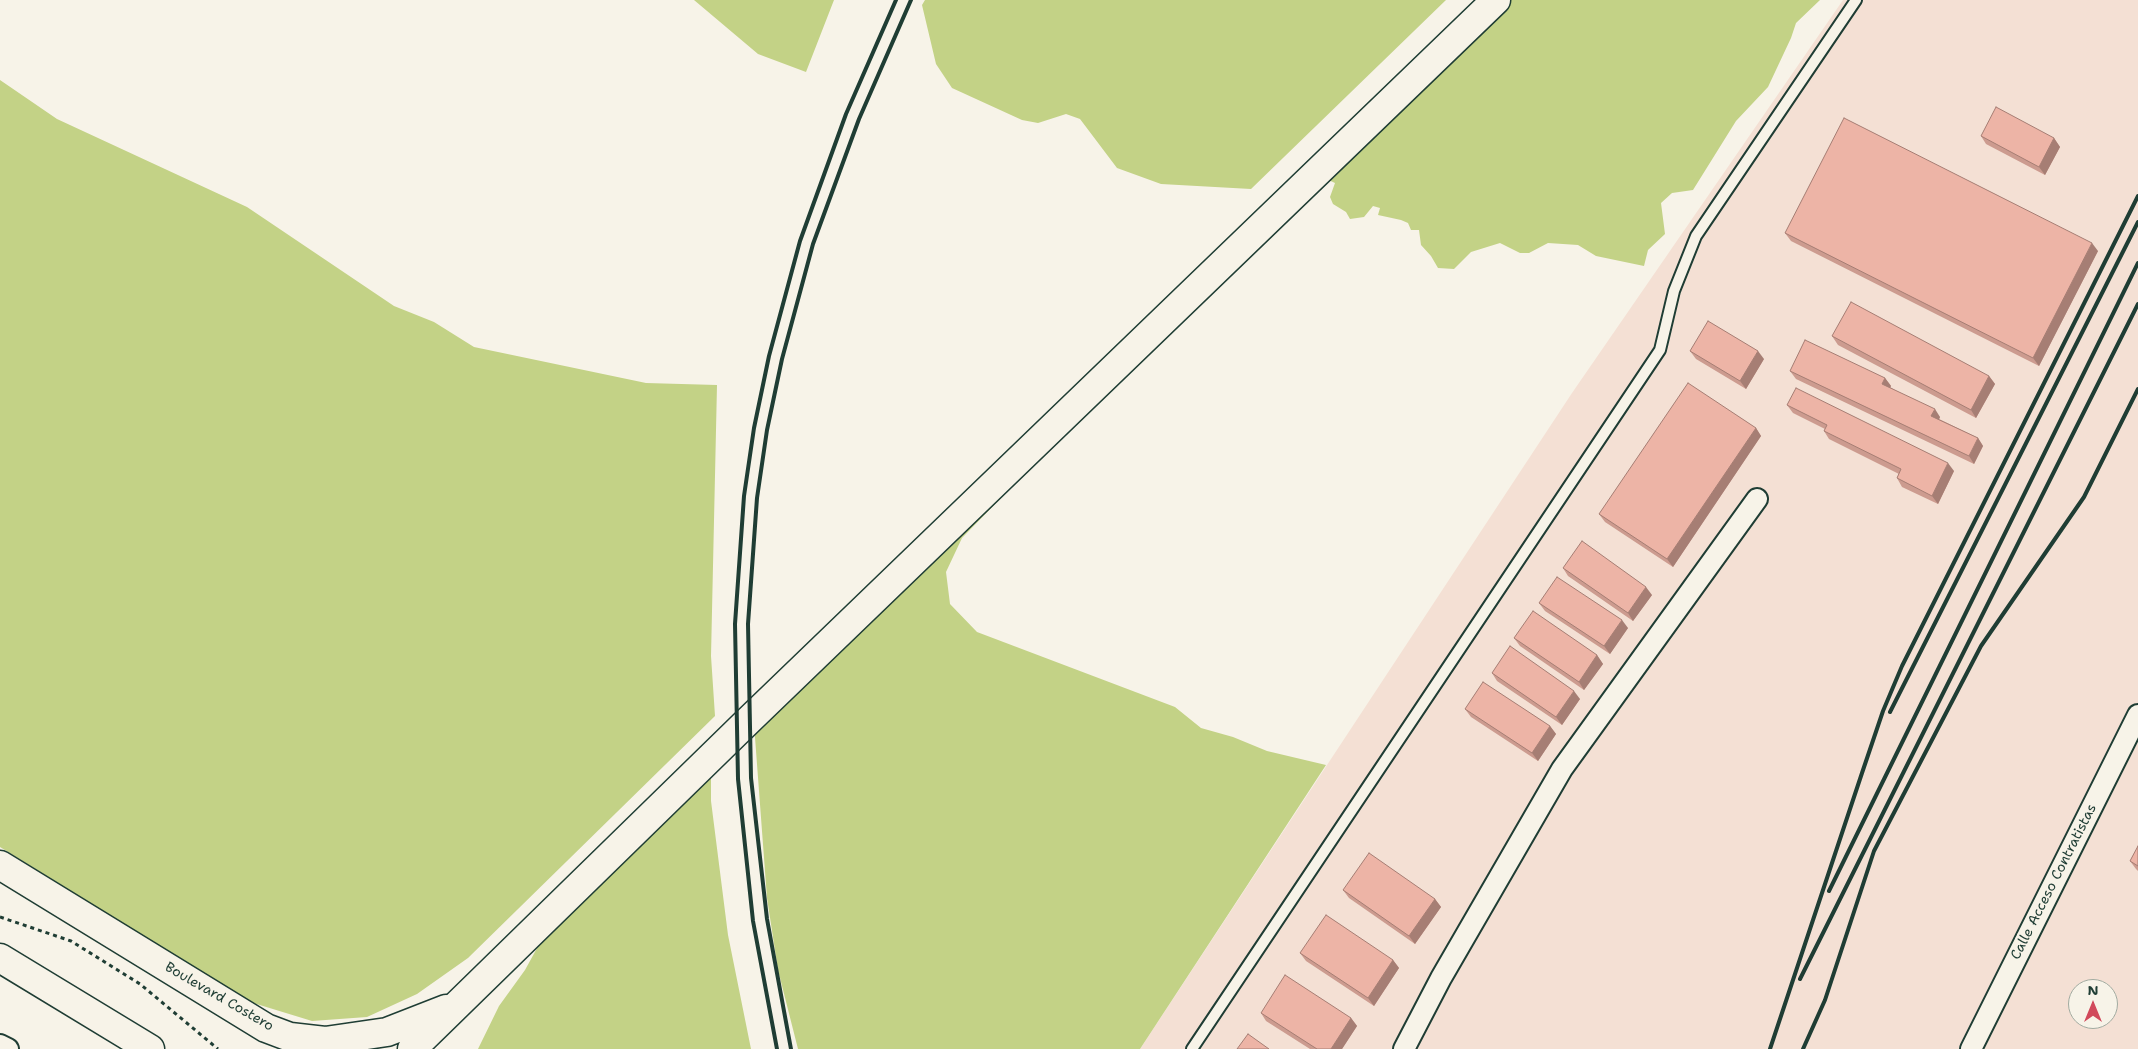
<!DOCTYPE html>
<html>
<head>
<meta charset="utf-8">
<style>
  body { margin:0 }
  #map { position:relative; width:2138px; height:1049px; overflow:hidden; background:#f7f3e8; font-family:"Shantell Sans",sans-serif }
  canvas { display:block }
  .north { position:absolute; left:2068px; top:979px; width:50px; height:50px; box-sizing:border-box; background:#f7f3e8; border:1px solid #a1aaa0; border-radius:50%; rotate:0deg; font-size:14px; font-weight:700; line-height:20px; text-align:center; color:#1f3d34 }
  .north::after { content:''; display:block; margin:auto; width:18px; height:22px; background:#d1495b; clip-path:polygon(50% 0,100% 100%,50% 72%,0 100%) }
</style>
</head>
<body>
<div id="map">
<canvas width="2138" height="1049"></canvas>
<div class="north">N</div>
</div>
<script>
const ctx = document.querySelector('canvas').getContext('2d');
ctx.lineJoin = 'round';
function paint(path, color) {
  ctx.fillStyle = color;
  ctx.fill(path, 'evenodd');
}
function toPath(rows) {
  const path = new Path2D();
  for (const r of rows) {
    path.moveTo(r[0], r[1]);
    for (let i = 2; i < r.length; i += 2) path.lineTo(r[i], r[i + 1]);
  }
  return path;
}
function stroke(path, color, width, dash) {
  ctx.strokeStyle = color;
  ctx.lineWidth = width;
  ctx.lineCap = dash ? 'butt' : 'round';
  ctx.setLineDash(dash || []);
  ctx.stroke(path);
}
function drawText(font, color, halo, rows, align = 'center') {
  ctx.font = font + ' "Shantell Sans",sans-serif';
  ctx.lineWidth = 4;
  ctx.setLineDash([]);
  ctx.textBaseline = 'middle';
  ctx.strokeStyle = halo;
  ctx.fillStyle = color;
  for (const [text, x, y, turn = 0] of rows) {
    ctx.save();
    ctx.translate(x, y);
    ctx.rotate((+turn || 0) * Math.PI / 180);
    ctx.textAlign = isNaN(turn) ? turn : align;
    if (halo) ctx.strokeText(text, 0, 0);
    ctx.fillText(text, 0, 0);
    ctx.restore();
  }
}
paint(toPath([
  [1843,0,2138,0,2138,1049,1140,1049,1572,393],
  [2078,989,2108,989,2108,1019,2078,1019]
]), '#f4e0d4');
paint(toPath([
  [694,0,834,0,806,72,758,54],
  [925,0,1446,0,1251,189,1161,184,1117,168,1080,119,1066,114,1038,123,1022,120,952,88,936,64,922,5],
  [1503,0,1820,0,1796,23,1791,38,1768,87,1736,121,1693,190,1672,193,1661,203,1665,234,1648,250,1644,266,1596,256,1578,245,1548,243,1529,253,1520,253,1500,243,1471,252,1454,269,1438,268,1431,256,1421,245,1419,230,1411,230,1408,223,1401,220,1378,215,1380,208,1373,206,1364,217,1350,219,1346,212,1333,204,1330,197,1335,183,1322,177],
  [0,80,57,119,247,207,394,306,434,322,474,347,646,383,717,385,711,656,715,716,468,958,417,994,367,1017,312,1021,250,1002,0,847],
  [1100,396,962,538,946,572,950,604,977,632,1175,707,1201,728,1233,737,1267,751,1326,765,1140,1049,798,1049,778,970,767,898,754,724],
  [711,764,711,801,728,935,751,1049,478,1049,499,1006,525,970,547,930]
]), '#c3d286');
const service = toPath([
  [1192,1049,1660,350,1674,291,1696,236,1856,0]
]);
const minor = toPath([
  [0,1045,8,1049],
  [1404,1049,1441,978,1562,769,1757,499],
  [1971,1049,2138,715]
]);
const secondary = toPath([
  [0,865,266,1028,290,1037,325,1041,387,1032,446,1009],
  [0,958,150,1049],
  [412,1049,749,720,1496,0]
]);
stroke(service, '#1f3d34', 14);
stroke(minor, '#1f3d34', 24);
stroke(secondary, '#1f3d34', 31);
stroke(toPath([
  [0,917,71,941,140,984,218,1049]
]), '#1f3d34', 3, [4, 4]);
stroke(service, '#f7f3e8', 10);
stroke(minor, '#f7f3e8', 20);
stroke(secondary, '#f7f3e8', 28);
stroke(toPath([
  [1890,712,2138,222],
  [1829,891,2138,263],
  [1800,979,2138,304],
  [777,1049,753,921,738,779,735,624,744,496,754,428,769,356,800,241,846,114,896,0],
  [791,1049,767,919,751,778,748,624,757,498,767,430,782,359,813,244,859,119,911,0],
  [1770,1049,1862,773,1883,711,1902,666,2138,196],
  [1803,1049,1825,1000,1874,851,1981,646,2084,497,2138,389]
]), '#1f3d34', 4);
paint(toPath([
  [1981,136,2054,138,2060,147,2045,175,1986,144],
  [1785,233,2098,251,2039,366,1791,241],
  [1832,336,1989,376,1995,384,1976,418,1838,345],
  [1690,351,1764,359,1746,389,1696,359],
  [1790,371,1885,378,1891,386,1890,387,1940,417,1939,419,1978,438,1983,446,1974,464,1796,379],
  [1787,405,1954,471,1938,504,1902,487,1897,478,1899,474,1829,439,1824,431,1825,429,1793,413],
  [1756,428,1761,436,1673,567,1605,522,1599,514],
  [1563,568,1652,595,1633,621,1568,576],
  [1539,603,1628,628,1610,654,1545,611],
  [1514,638,1597,655,1603,664,1584,690,1520,646],
  [1492,673,1580,699,1562,725,1497,681],
  [1465,709,1550,726,1556,734,1538,761,1471,717],
  [2138,846,2138,871,2136,869,2130,861],
  [1343,890,1435,899,1441,907,1415,944,1349,898],
  [1300,953,1393,960,1399,968,1374,1006,1306,961],
  [1261,1013,1351,1018,1357,1026,1342,1049,1310,1049,1266,1021]
]), '#cc9b8f');
paint(toPath([
  [2054,138,2060,147,2045,175,2039,167],
  [2092,243,2098,251,2039,366,2033,358],
  [1758,351,1764,359,1746,389,1740,381],
  [1989,376,1995,384,1976,418,1971,410],
  [1885,378,1891,386,1888,392,1882,384],
  [1935,409,1940,417,1937,424,1931,416],
  [1756,428,1761,436,1673,567,1667,559],
  [1978,438,1983,446,1974,464,1969,456],
  [1948,463,1954,471,1938,504,1932,496],
  [1646,587,1652,595,1633,621,1628,613],
  [1622,620,1628,628,1610,654,1604,646],
  [1597,655,1603,664,1584,690,1579,682],
  [1574,691,1580,699,1562,725,1556,717],
  [1550,726,1556,734,1538,761,1532,753],
  [1435,899,1441,907,1415,944,1409,936],
  [1393,960,1399,968,1374,1006,1368,998],
  [1351,1018,1357,1026,1342,1049,1331,1049]
]), '#a67e74');
const building = toPath([
  [1996,107,2054,138,2039,167,1981,136,1996,107],
  [1844,118,2092,243,2033,358,1785,233,1844,118],
  [1851,302,1989,376,1971,410,1832,336,1851,302],
  [1708,321,1758,351,1740,381,1690,351,1708,321],
  [1805,340,1885,378,1882,384,1935,409,1931,416,1978,438,1969,456,1790,371,1805,340],
  [1688,383,1756,428,1667,559,1599,514,1688,383],
  [1796,388,1948,463,1932,496,1897,478,1901,469,1824,431,1827,425,1787,405,1796,388],
  [1582,541,1646,587,1628,613,1563,568,1582,541],
  [1557,577,1622,620,1604,646,1539,603,1557,577],
  [1533,611,1597,655,1579,682,1514,638,1533,611],
  [1510,646,1574,691,1556,717,1492,673,1510,646],
  [1483,682,1550,726,1532,753,1465,709,1483,682],
  [2138,846,2138,866,2130,861,2138,846],
  [1369,853,1435,899,1409,936,1343,890,1369,853],
  [1326,915,1393,960,1368,998,1300,953,1326,915],
  [1285,975,1351,1018,1331,1049,1317,1049,1261,1013,1285,975],
  [1248,1034,1269,1049,1237,1049,1248,1034]
]);
paint(building, '#edb4a6');
stroke(building, '#a67e74', 1);
drawText('14px', '#1f3d34', '#f7f3e8', [
  ["Calle Acceso Contratistas",2054,882,-63],
  ["Boulevard Costero",219,997,30]
]);
</script>
</body>
</html>
